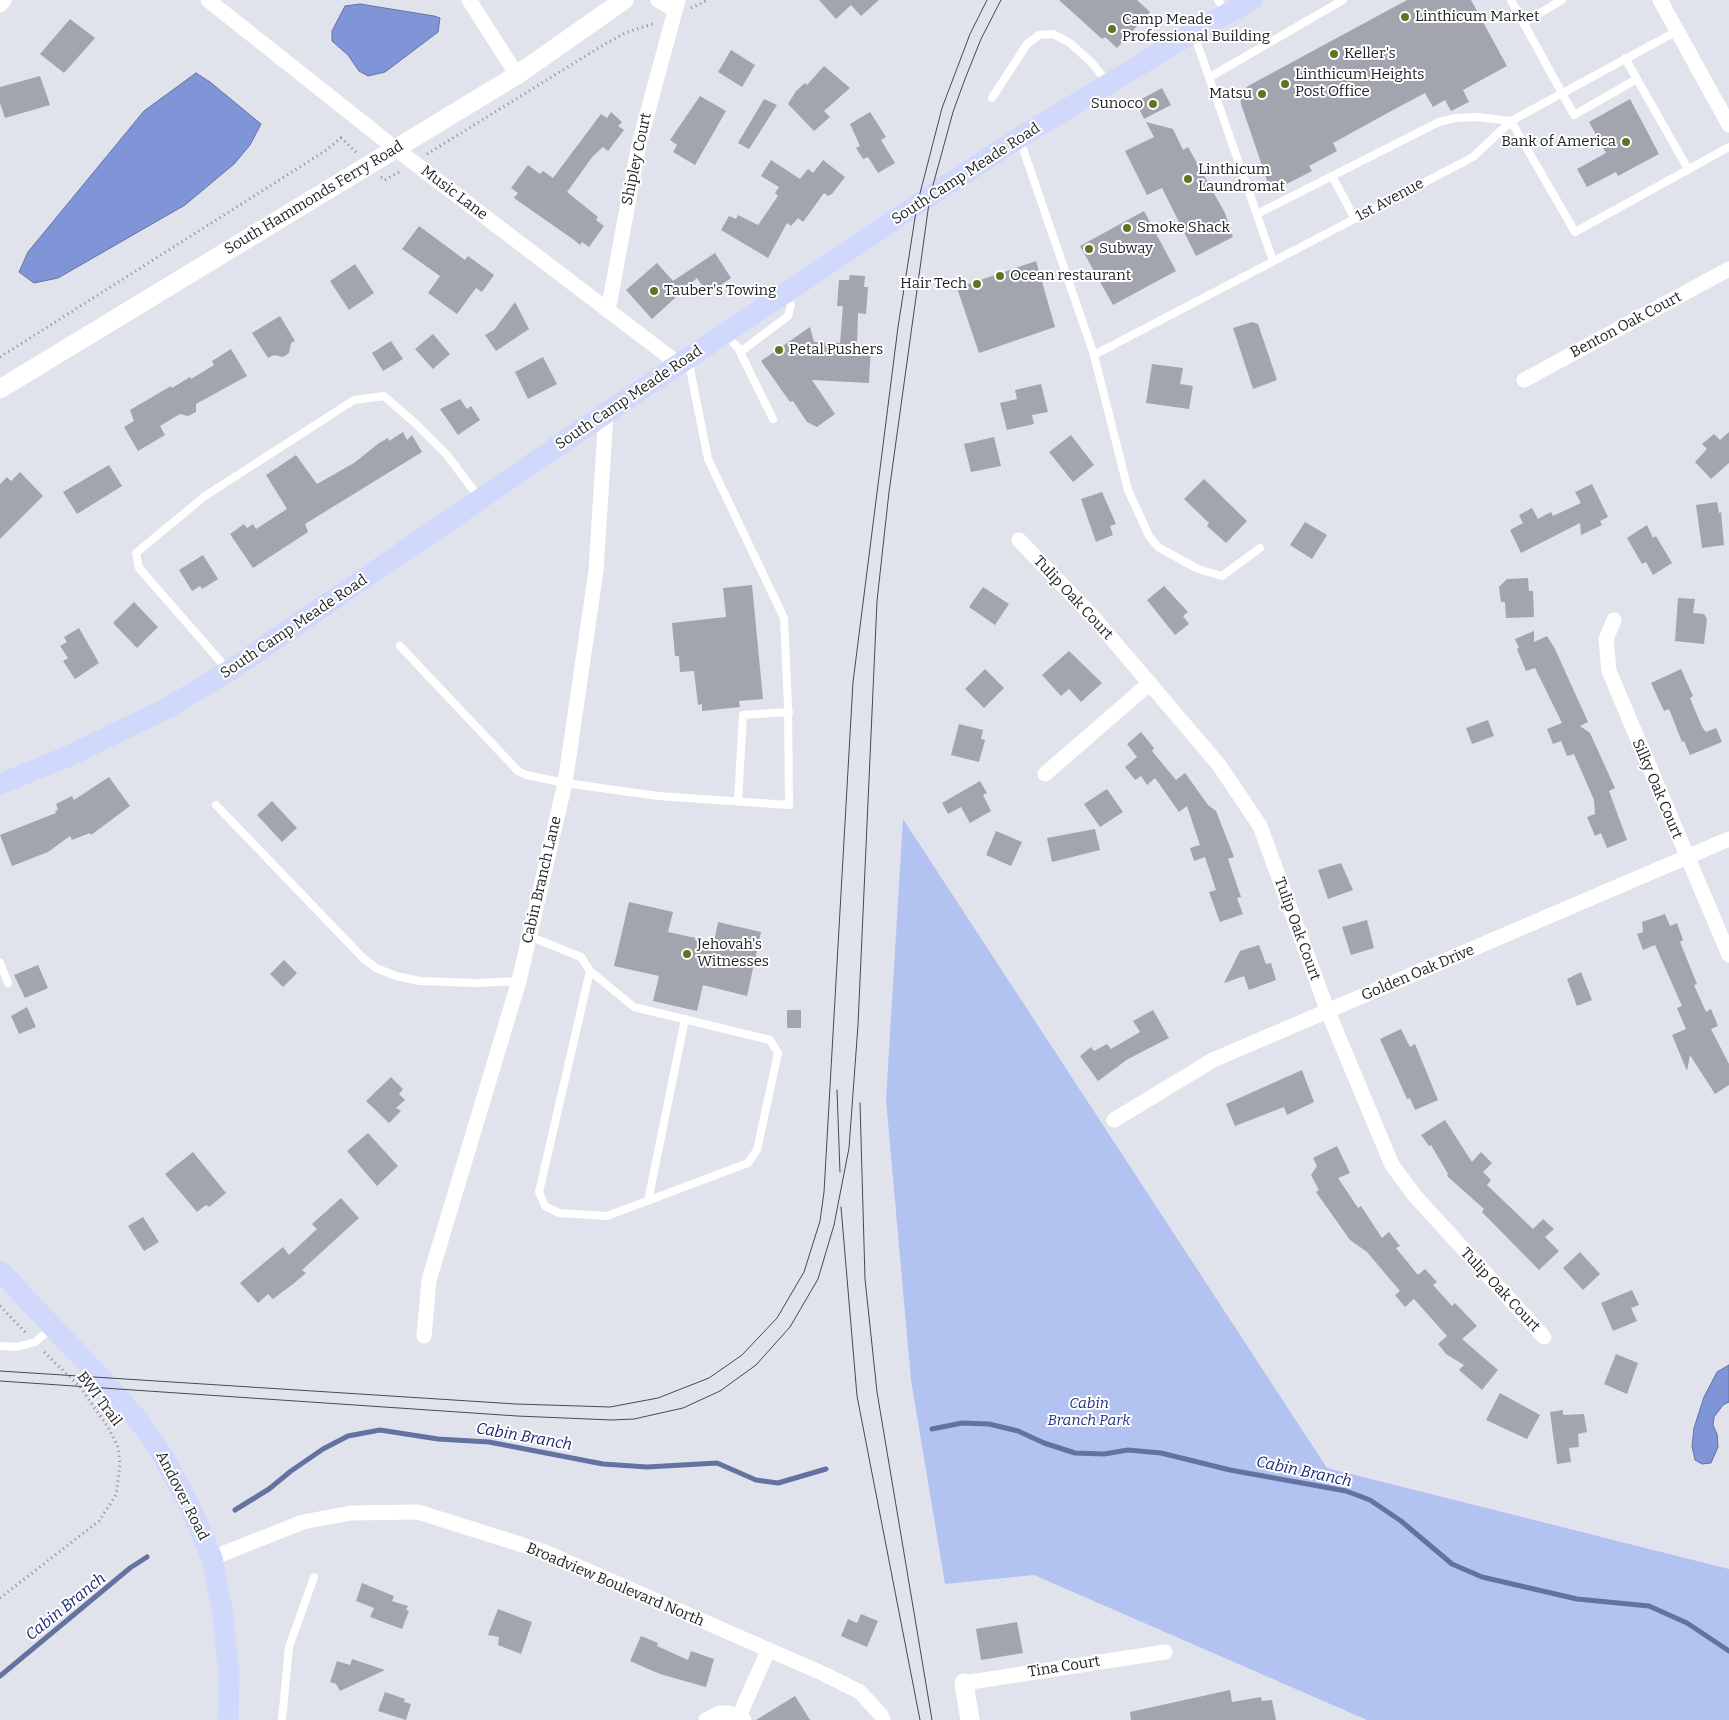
<!DOCTYPE html>
<html>
<head>
<meta charset="utf-8">
<style>
  body { margin:0 }
  canvas { display:block; background:#e0e3eb }
</style>
</head>
<body>
<canvas width="1729" height="1720"></canvas>
<script>
const ctx = document.querySelector('canvas').getContext('2d');
ctx.lineJoin = 'round';
function paint(path, color) {
  ctx.fillStyle = color;
  ctx.fill(path, 'evenodd');
}
function toPath(rows) {
  const path = new Path2D();
  for (const r of rows) {
    path.moveTo(r[0], r[1]);
    for (let i = 2; i < r.length; i += 2) path.lineTo(r[i], r[i + 1]);
  }
  return path;
}
function stroke(path, color, width, dash) {
  ctx.strokeStyle = color;
  ctx.lineWidth = width;
  ctx.lineCap = dash ? 'butt' : 'round';
  ctx.setLineDash(dash || []);
  ctx.stroke(path);
}
function drawText(font, color, halo, rows, align = 'center') {
  ctx.font = font + ' Bitter,serif';
  ctx.lineWidth = 4;
  ctx.setLineDash([]);
  ctx.textBaseline = 'middle';
  ctx.strokeStyle = halo;
  ctx.fillStyle = color;
  for (const [text, x, y, turn = 0] of rows) {
    ctx.save();
    ctx.translate(x, y);
    ctx.rotate((+turn || 0) * Math.PI / 180);
    ctx.textAlign = isNaN(turn) ? turn : align;
    if (halo) ctx.strokeText(text, 0, 0);
    ctx.fillText(text, 0, 0);
    ctx.restore();
  }
}
paint(toPath([
  [903,819,1327,1468,1729,1569,1729,1720,1367,1720,1034,1575,945,1584,911,1380,886,1100]
]), '#b3c3f1');
const water = toPath([
  [360,4,434,16,440,18,438,32,385,72,368,76,359,71,348,55,332,41,332,31,345,6,360,4],
  [196,73,210,82,261,124,250,145,234,164,185,205,58,278,34,283,19,272,28,252,144,111,196,73],
  [1729,1365,1729,1402,1723,1405,1714,1417,1713,1425,1717,1434,1718,1447,1711,1463,1702,1464,1695,1460,1692,1446,1694,1428,1704,1397,1717,1372,1729,1365]
]);
paint(water, '#8095d7');
stroke(water, '#6372a1', 1);
stroke(toPath([
  [932,1429,962,1423,989,1424,1018,1431,1044,1443,1075,1453,1104,1454,1128,1450,1161,1453,1230,1470,1346,1491,1370,1500,1401,1521,1452,1564,1482,1577,1577,1599,1649,1606,1687,1623,1729,1651],
  [235,1510,269,1489,291,1471,323,1449,348,1436,380,1430,438,1439,489,1442,603,1464,647,1467,717,1463,756,1480,778,1483,826,1469],
  [0,1676,130,1568,147,1557]
]), '#6372a1', 5);
paint(toPath([
  [819,0,879,0,861,16,851,5,836,19],
  [1059,0,1137,0,1150,12,1117,48,1105,37,1102,39],
  [1407,0,1471,0,1507,66,1463,90,1469,102,1451,111,1445,100,1433,107,1425,93,1393,110,1333,143,1337,151,1309,166,1312,171,1271,192,1241,104,1240,94,1248,86],
  [70,19,95,38,64,73,40,54],
  [731,50,755,65,742,87,718,72],
  [824,66,850,88,824,111,830,117,814,131,788,104,796,91,805,83,807,85],
  [40,76,50,105,5,118,0,103,0,87],
  [1162,88,1171,105,1144,119,1136,102],
  [700,96,726,111,695,165,673,152,677,145,670,140],
  [764,99,777,105,749,149,738,143],
  [1630,99,1659,154,1618,176,1616,172,1587,187,1577,169,1606,153,1589,122],
  [611,112,622,122,618,126,624,130,608,151,603,147,593,156,567,192,598,217,596,220,604,226,589,247,582,242,580,245,574,240,514,198,518,193,511,188,528,165,540,174,543,171,553,178,601,114,607,118],
  [870,112,886,137,881,140,895,163,878,173,868,157,863,159,856,148,860,146,850,124],
  [1146,122,1173,129,1183,150,1188,147,1225,213,1233,237,1196,256,1162,188,1147,195,1125,151,1154,137],
  [771,160,800,179,808,169,813,173,823,160,845,177,832,194,828,196,824,193,803,222,798,218,791,226,787,223,768,258,721,230,729,216,736,219,738,215,758,225,778,196,775,193,779,187,761,176],
  [1144,211,1176,271,1113,305,1080,246],
  [419,226,465,260,468,256,494,275,482,292,476,288,457,314,428,293,440,276,402,249],
  [715,253,731,278,708,294,697,278,652,319,626,290,657,263,673,281],
  [1036,261,1055,327,979,353,957,288],
  [355,264,374,293,349,310,330,281],
  [850,275,865,276,864,287,868,287,866,314,858,313,857,345,871,345,869,383,812,380,835,414,817,427,807,422,793,401,790,402,761,361,810,327,814,342,840,343,843,306,837,306,839,280,849,280],
  [515,302,529,329,496,351,485,335,494,330],
  [280,316,295,341,291,343,289,353,283,357,274,355,268,358,252,333],
  [1252,322,1258,324,1277,380,1253,389,1233,328],
  [433,334,450,354,433,369,415,349],
  [391,341,403,359,383,371,372,353],
  [231,349,247,376,196,404,196,412,188,416,180,414,160,426,165,435,138,451,124,427,134,421,130,410,171,386,172,388,190,377,191,379,214,365,212,361],
  [543,357,557,384,528,399,515,372],
  [1152,364,1183,368,1180,384,1193,386,1189,409,1146,403],
  [1041,384,1048,412,1032,415,1034,424,1007,430,1000,403,1017,399,1015,390],
  [460,399,467,409,471,406,480,420,458,435,440,409],
  [403,432,407,440,412,435,422,452,305,524,308,532,253,568,230,534,244,524,247,528,253,524,256,529,287,509,266,475,296,455,317,484,354,463,379,443,388,438,389,441],
  [1729,432,1729,463,1711,479,1695,462,1707,449,1702,444,1714,434,1720,440],
  [1071,435,1094,465,1073,482,1049,452],
  [994,437,1001,466,971,472,964,444],
  [109,465,122,486,77,514,63,492],
  [20,472,43,496,0,539,0,484,7,477,11,481],
  [1204,479,1247,521,1226,543,1207,526,1209,523,1184,499],
  [1592,484,1608,517,1600,521,1602,525,1581,535,1580,523,1521,553,1510,530,1523,523,1519,515,1532,508,1538,519,1551,512,1553,516,1581,503,1575,492],
  [1102,492,1116,524,1110,526,1113,535,1096,542,1081,499],
  [1717,502,1719,513,1721,512,1724,545,1702,548,1696,505],
  [1305,522,1327,535,1312,559,1290,545],
  [1647,525,1653,538,1656,536,1672,563,1653,575,1646,562,1642,564,1627,538],
  [203,555,218,579,202,589,200,586,192,591,179,570],
  [1528,578,1529,591,1533,591,1534,617,1506,618,1505,602,1501,602,1499,587,1507,579],
  [752,585,763,699,739,701,740,707,702,711,702,704,698,705,694,671,680,672,679,656,675,656,672,623,726,617,723,588],
  [1164,586,1188,612,1183,616,1189,624,1175,635,1147,600],
  [983,587,1009,604,995,625,969,607],
  [1678,598,1695,599,1693,613,1704,614,1707,619,1704,644,1675,641],
  [134,602,158,627,137,648,113,623],
  [79,628,99,663,75,679,63,661,68,658,60,646,67,642,64,637],
  [1534,631,1534,642,1547,636,1555,649,1588,722,1580,726,1590,733,1615,788,1609,791,1627,840,1607,848,1601,833,1595,836,1587,817,1595,814,1594,800,1574,754,1567,756,1561,741,1553,744,1547,729,1562,723,1535,668,1526,671,1517,649,1519,648,1515,639],
  [1069,651,1102,683,1081,702,1069,689,1061,696,1042,675],
  [985,669,1004,688,984,708,965,689],
  [1681,669,1693,696,1690,698,1702,727,1706,732,1716,728,1722,742,1690,755,1684,741,1682,742,1669,709,1664,711,1651,683],
  [1488,720,1494,736,1472,744,1466,728],
  [959,724,983,730,981,739,985,740,979,762,951,755],
  [1141,732,1154,748,1152,751,1176,780,1185,773,1208,805,1216,811,1234,857,1228,859,1241,897,1237,898,1243,914,1220,922,1209,892,1216,890,1205,857,1194,861,1190,848,1200,845,1187,806,1179,812,1155,778,1147,785,1141,776,1135,780,1125,767,1137,757,1127,744],
  [109,777,130,806,91,835,90,833,72,840,70,836,48,852,12,866,0,835,56,813,55,811,58,810,56,804,72,796,74,800],
  [980,781,987,793,983,795,991,811,970,823,961,807,948,814,942,803],
  [1107,789,1123,812,1100,827,1084,804],
  [272,801,297,828,282,842,257,815],
  [1095,829,1100,850,1052,862,1047,838],
  [996,831,1022,842,1011,866,986,855],
  [1341,863,1353,890,1328,899,1318,870],
  [629,902,673,912,668,932,714,942,718,922,761,932,747,996,703,985,697,1011,653,1001,659,976,614,966],
  [1665,914,1670,926,1677,923,1683,940,1680,942,1697,984,1694,985,1706,1012,1711,1009,1718,1026,1711,1029,1729,1064,1729,1085,1715,1094,1690,1055,1687,1071,1672,1035,1686,1029,1677,1008,1682,1006,1655,945,1643,950,1637,934,1643,932,1642,922],
  [1367,920,1374,948,1351,955,1342,927],
  [1259,945,1266,964,1271,963,1276,980,1249,990,1244,976,1224,983,1240,951],
  [284,960,297,973,283,987,270,974],
  [38,965,48,988,25,998,14,975],
  [1581,972,1592,1000,1577,1006,1567,979],
  [27,1007,36,1027,19,1034,11,1016],
  [787,1010,801,1010,801,1028,787,1028],
  [1153,1010,1169,1038,1128,1059,1098,1081,1080,1056,1091,1047,1094,1051,1107,1044,1111,1049,1140,1032,1133,1021],
  [1401,1029,1410,1047,1415,1044,1438,1100,1415,1110,1410,1098,1407,1099,1380,1039],
  [1302,1070,1314,1102,1287,1115,1284,1107,1235,1126,1226,1104],
  [391,1077,403,1089,399,1094,405,1100,396,1108,401,1111,389,1123,366,1101],
  [1445,1120,1472,1162,1481,1152,1492,1163,1483,1172,1491,1180,1487,1185,1533,1229,1543,1219,1554,1229,1545,1237,1559,1251,1539,1270,1482,1212,1484,1209,1447,1176,1448,1174,1431,1145,1429,1146,1421,1135],
  [368,1133,398,1166,377,1186,347,1151],
  [1337,1146,1350,1173,1338,1178,1358,1208,1361,1206,1382,1238,1389,1232,1400,1246,1396,1248,1418,1275,1425,1269,1437,1282,1433,1285,1452,1306,1455,1303,1477,1326,1462,1339,1498,1370,1482,1390,1459,1370,1464,1365,1446,1354,1438,1344,1447,1336,1414,1299,1405,1307,1395,1295,1400,1291,1367,1252,1350,1240,1316,1192,1319,1190,1311,1175,1317,1166,1313,1158],
  [193,1152,226,1193,209,1207,206,1205,197,1212,165,1174],
  [341,1198,359,1218,302,1270,306,1273,293,1284,273,1299,268,1294,258,1303,240,1283,283,1247,289,1255,317,1229,312,1224],
  [143,1217,159,1242,144,1251,128,1226],
  [1580,1252,1600,1274,1583,1290,1563,1268],
  [1632,1290,1639,1305,1631,1308,1637,1321,1613,1331,1601,1303],
  [1616,1354,1638,1363,1627,1394,1604,1384],
  [1500,1393,1540,1415,1527,1439,1486,1420],
  [1563,1410,1563,1415,1584,1414,1587,1432,1578,1434,1579,1447,1569,1448,1571,1462,1557,1464,1550,1412],
  [362,1583,394,1596,392,1601,408,1606,406,1610,409,1611,402,1629,370,1617,374,1608,356,1601],
  [498,1609,532,1622,521,1654,498,1645,499,1637,488,1635],
  [861,1614,878,1621,867,1647,841,1636,848,1619,857,1623],
  [1017,1622,1023,1653,981,1660,976,1629],
  [641,1636,658,1643,657,1646,688,1660,691,1651,714,1659,706,1687,660,1674,630,1661],
  [352,1659,385,1670,340,1691,336,1684,330,1682,337,1661,350,1665],
  [1230,1690,1232,1702,1261,1697,1262,1701,1272,1700,1276,1720,1131,1720,1130,1712],
  [385,1692,405,1699,404,1702,411,1704,406,1720,378,1711],
  [795,1696,810,1720,756,1720]
]), '#a2a5ad');
stroke(toPath([
  [691,8,708,0],
  [427,154,605,44,625,33,655,23],
  [381,177,385,180,401,171],
  [0,357,325,151,341,138,357,153],
  [0,1306,26,1333],
  [0,1598,99,1521,116,1495,120,1464,118,1447,108,1427,80,1387,42,1350]
]), '#888a90', 3, [1, 4]);
stroke(toPath([
  [1218,0,1227,13],
  [1511,0,1574,115,1637,79],
  [1523,23,1562,0],
  [1194,34,1273,261],
  [1625,58,1688,169],
  [1210,77,1343,0],
  [992,98,1027,44,1039,35,1053,34,1070,43,1092,63,1107,82],
  [1020,140,1094,355,1128,490,1149,536,1158,547,1198,569,1222,576,1260,548],
  [1332,176,1355,219],
  [1257,214,1439,122,1455,118,1477,117,1511,121,1575,232,1729,147],
  [726,335,738,348,743,350,788,316,791,305,784,296],
  [738,348,773,419],
  [1094,355,1473,157,1511,121,1677,31],
  [400,646,518,771,526,775,565,783,658,796,789,805,788,704,784,618,708,459,688,359],
  [228,670,139,568,136,553,205,496,354,400,384,396,416,424,447,455,480,499],
  [738,801,743,715,789,712],
  [216,805,363,958,376,968,396,976,420,981,476,983,519,981],
  [529,936,581,957,590,971,539,1192,545,1206,559,1213,607,1216,748,1163,757,1150,778,1053,770,1040,634,1007,590,971],
  [0,963,8,983],
  [648,1201,685,1019],
  [0,1346,17,1347,35,1342,52,1328],
  [282,1720,289,1647,314,1577]
]), '#fff', 8);
stroke(toPath([
  [208,0,396,149,680,365],
  [469,0,517,75],
  [658,0,675,10],
  [1660,0,1729,125],
  [0,5,4,0],
  [608,311,639,144,678,0],
  [1524,380,1729,269],
  [1019,540,1094,618,1219,765,1260,826,1328,1012,1392,1165,1415,1196,1544,1337],
  [1614,620,1606,639,1609,671,1729,955],
  [1045,774,1150,683],
  [1114,1120,1213,1060,1729,839],
  [424,1336,429,1280,519,981,565,783,596,571,606,413],
  [212,1558,303,1522,351,1513,418,1512,545,1552,824,1674,860,1692,881,1715,883,1720],
  [964,1683,1165,1652],
  [739,1716,768,1651],
  [706,1720,719,1713,729,1713,744,1720]
]), '#fff', 15);
stroke(toPath([
  [0,389,517,75,624,0],
  [964,1683,970,1720]
]), '#fff', 19);
stroke(toPath([
  [0,784,69,756,169,707,229,671,606,413,930,196,1019,138,1194,32,1252,0],
  [0,1271,102,1379,139,1421,158,1448,188,1502,212,1558,222,1610,229,1672,228,1720]
]), '#d0d9fc', 21);
stroke(toPath([
  [837,1090,840,1172],
  [860,1103,865,1279,877,1392,932,1720],
  [841,1207,857,1396,920,1720],
  [0,1371,516,1404,610,1407,658,1398,709,1378,742,1355,777,1318,804,1272,820,1221,824,1192,853,682,898,327,917,205,942,108,970,34,987,0],
  [0,1381,517,1416,612,1420,634,1419,683,1408,720,1391,756,1365,790,1327,818,1279,834,1225,849,1148,858,1025,877,601,889,492,930,196,953,112,965,79,981,39,1001,0]
]), '#47494d', 1);
for (const [x, y, r, color] of [
  [1405,17,5,"#637321"],
  [1112,29,5,"#637321"],
  [1334,54,5,"#637321"],
  [1285,84,5,"#637321"],
  [1262,94,5,"#637321"],
  [1153,104,5,"#637321"],
  [1626,142,5,"#637321"],
  [1188,179,5,"#637321"],
  [1127,228,5,"#637321"],
  [1089,249,5,"#637321"],
  [1000,276,5,"#637321"],
  [977,284,5,"#637321"],
  [654,291,5,"#637321"],
  [779,350,5,"#637321"],
  [687,954,5,"#637321"]
]) {
  const dot = new Path2D();
  dot.arc(x, y, r, 0, 2 * Math.PI);
  ctx.fillStyle = color;
  ctx.fill(dot);
  stroke(dot, '#fff', 2);
}
drawText('15px', '#1f2023', '#fff', [
  ["Linthicum Market",1415,17],
  ["Camp Meade",1122,20],
  ["Professional Building",1122,37],
  ["Keller's",1344,54],
  ["Linthicum Heights",1295,75],
  ["Post Office",1295,92],
  ["Matsu",1252,94,"right"],
  ["Sunoco",1143,104,"right"],
  ["Bank of America",1616,142,"right"],
  ["Linthicum",1198,170],
  ["Laundromat",1198,187],
  ["Smoke Shack",1137,228],
  ["Subway",1099,249],
  ["Ocean restaurant",1010,276],
  ["Hair Tech",967,284,"right"],
  ["Tauber's Towing",664,291],
  ["Petal Pushers",789,350],
  ["Jehovah's",697,945],
  ["Witnesses",697,962]
], 'left');
drawText('15px', '#1f2023', '#fff', [
  ["Shipley Court",637,159,-78],
  ["South Camp Meade Road",966,174,-33],
  ["Music Lane",454,193,37],
  ["South Hammonds Ferry Road",314,198,-31],
  ["1st Avenue",1390,200,-28],
  ["Benton Oak Court",1626,325,-28],
  ["South Camp Meade Road",629,398,-34],
  ["Tulip Oak Court",1073,598,47],
  ["South Camp Meade Road",294,627,-34],
  ["Silky Oak Court",1657,789,67],
  ["Cabin Branch Lane",542,880,-77],
  ["Tulip Oak Court",1297,929,70],
  ["Golden Oak Drive",1418,973,-23],
  ["Tulip Oak Court",1500,1290,47],
  ["BWI Trail",99,1399,53],
  ["Andover Road",182,1496,63],
  ["Broadview Boulevard North",615,1585,23],
  ["Tina Court",1064,1667,-9]
]);
drawText('italic 15px', '#243380', '#fff', [
  ["Cabin",1089,1404],
  ["Branch Park",1089,1421]
]);
drawText('italic 16px', '#1b2774', '#fff', [
  ["Cabin Branch",524,1437,10],
  ["Cabin Branch",1304,1472,12],
  ["Cabin Branch",66,1607,-39]
]);
</script>
</body>
</html>
